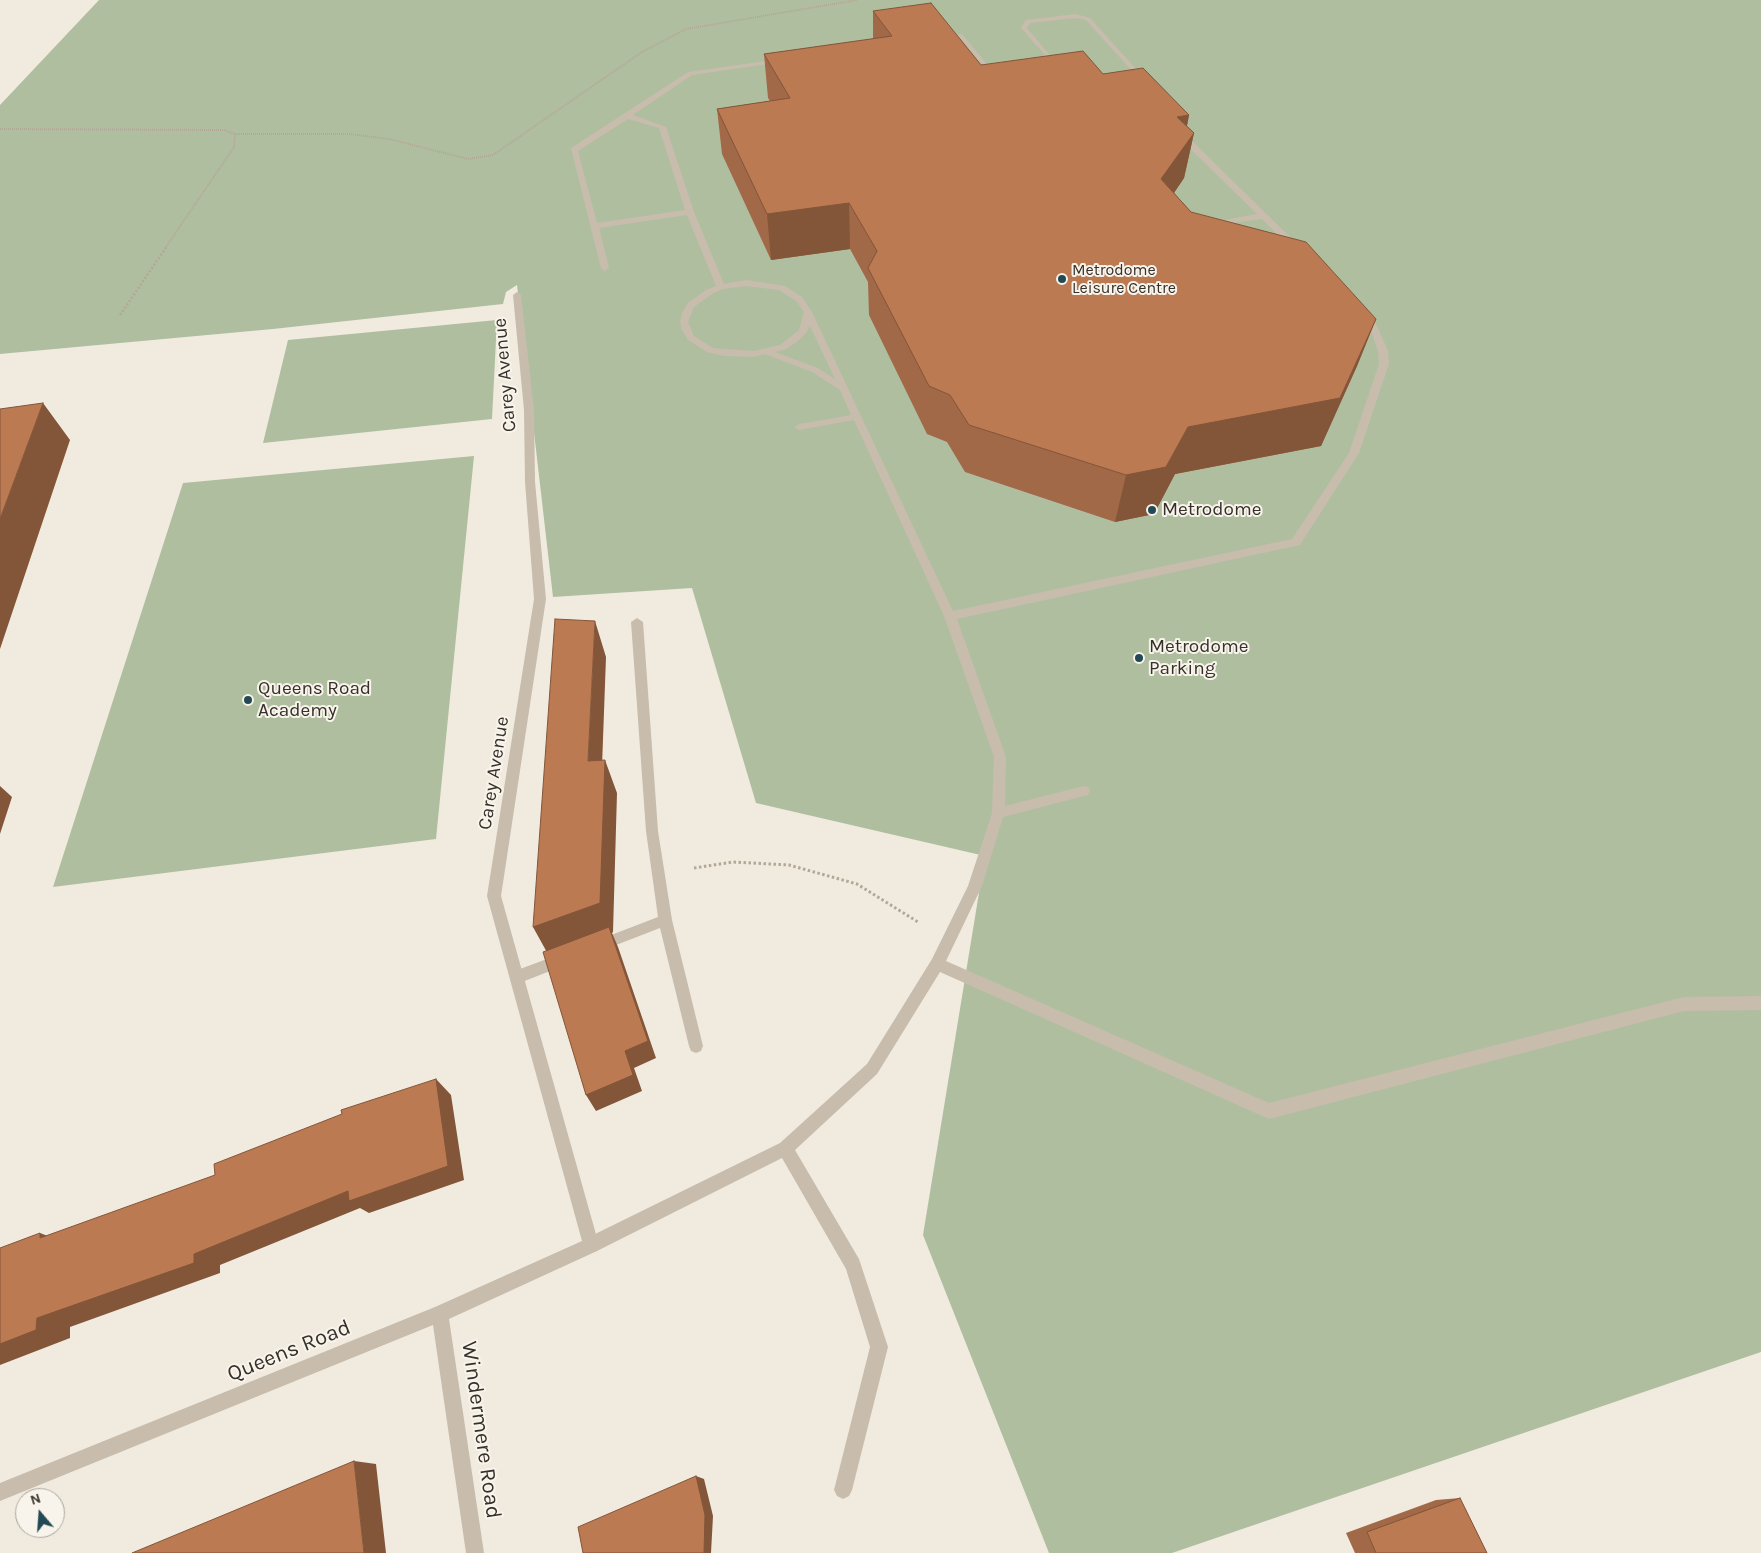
<!DOCTYPE html>
<html>
<head>
<meta charset="utf-8">
<style>
  body { margin:0 }
  #map { position:relative; width:1761px; height:1553px; overflow:hidden; background:#f1ebdf; font-family:Karla,sans-serif }
  canvas { display:block }
  .north { position:absolute; left:15px; top:1488px; width:50px; height:50px; box-sizing:border-box; background:#f8f4eb; border:1px solid #aaa69e; border-radius:50%; rotate:342deg; font-size:14px; font-weight:700; line-height:20px; text-align:center; color:#36302a }
  .north::after { content:''; display:block; margin:auto; width:18px; height:22px; background:#234a54; clip-path:polygon(50% 0,100% 100%,50% 72%,0 100%) }
</style>
</head>
<body>
<div id="map">
<canvas width="1761" height="1553"></canvas>
<div class="north">N</div>
</div>
<script>
const ctx = document.querySelector('canvas').getContext('2d');
ctx.lineJoin = 'round';
function paint(path, color) {
  ctx.fillStyle = color;
  ctx.fill(path, 'evenodd');
}
function toPath(rows) {
  const path = new Path2D();
  for (const r of rows) {
    path.moveTo(r[0], r[1]);
    for (let i = 2; i < r.length; i += 2) path.lineTo(r[i], r[i + 1]);
  }
  return path;
}
function stroke(path, color, width, dash) {
  ctx.strokeStyle = color;
  ctx.lineWidth = width;
  ctx.lineCap = dash ? 'butt' : 'round';
  ctx.setLineDash(dash || []);
  ctx.stroke(path);
}
function drawText(font, color, halo, rows, align = 'center') {
  ctx.font = font + ' Karla,sans-serif';
  ctx.lineWidth = 4;
  ctx.setLineDash([]);
  ctx.textBaseline = 'middle';
  ctx.strokeStyle = halo;
  ctx.fillStyle = color;
  for (const [text, x, y, turn = 0] of rows) {
    ctx.save();
    ctx.translate(x, y);
    ctx.rotate((+turn || 0) * Math.PI / 180);
    ctx.textAlign = isNaN(turn) ? turn : align;
    if (halo) ctx.strokeText(text, 0, 0);
    ctx.fillText(text, 0, 0);
    ctx.restore();
  }
}
paint(toPath([
  [99,0,1761,0,1761,1352,1172,1553,1049,1553,923,1235,985,856,756,803,692,588,553,597,517,285,506,292,503,304,273,329,0,354,0,105],
  [497,320,492,419,263,443,288,340],
  [474,456,436,839,53,887,183,483]
]), '#b0bea0');
stroke(toPath([
  [0,129,224,130,235,134,234,147,166,247],
  [235,134,350,134,389,139,468,159,493,155,642,52,686,29,857,0]
]), '#b3a796', 2, [1, 1]);
stroke(toPath([
  [120,315,167,246]
]), '#b3a796', 2.5, [2, 2]);
stroke(toPath([
  [694,868,733,862,789,865,857,884,918,922]
]), '#b3a796', 3, [2.5, 2.5]);
paint(toPath([
  [1076,14,1090,18,1146,80,1146,82,1142,82,1086,20,1076,18,1030,23,1027,28,1061,68,1062,69,1059,71,1021,28,1026,20,1076,14],
  [962,34,996,75,996,77,992,77,960,38,943,41,940,39,962,34],
  [780,59,782,60,782,62,692,75,633,115,666,127,694,212,724,284,746,280,785,286,802,297,812,312,953,611,1292,539,1349,453,1379,364,1378,351,1370,328,1359,313,1360,311,1366,311,1377,326,1388,351,1389,364,1359,453,1300,545,957,619,1006,757,1005,806,1084,786,1088,787,1090,791,1088,795,1084,796,1003,817,982,886,946,961,1269,1103,1684,997,1761,996,1761,1010,1684,1011,1269,1119,940,972,877,1074,795,1150,859,1259,888,1347,852,1490,849,1496,843,1499,837,1496,834,1490,870,1347,846,1269,782,1158,597,1251,591,1253,585,1251,583,1245,585,1239,780,1143,867,1064,932,959,968,886,992,813,994,757,944,616,854,420,799,430,794,427,799,424,851,415,840,390,812,372,765,354,753,357,724,356,707,352,688,340,682,330,680,322,682,313,688,303,706,290,716,286,687,215,599,228,609,268,605,271,601,268,571,148,688,72,780,59],
  [628,119,659,128,685,210,597,223,578,151,628,119],
  [746,286,779,290,796,301,804,312,799,330,780,345,753,351,713,348,694,336,688,322,694,307,712,294,723,289,746,286],
  [810,326,835,379,818,368,775,352,786,349,797,342,806,333,810,326],
  [1176,131,1182,131,1298,245,1298,249,1292,249,1262,219,1210,226,1209,224,1213,222,1257,214,1176,135,1176,131],
  [637,618,643,622,658,831,672,920,703,1046,701,1051,696,1053,691,1051,689,1046,660,928,598,952,593,950,591,946,593,942,658,917,646,831,631,622,637,618],
  [563,953,568,954,570,959,568,964,517,984,512,982,510,977,512,972,563,953]
]), '#c8bcac');
paint(toPath([
  [517,292,521,295,534,410,535,482,546,599,501,896,599,1245,597,1251,449,1319,484,1553,466,1553,433,1325,0,1501,0,1483,435,1307,582,1241,487,896,534,599,525,482,524,410,513,295,517,292]
]), '#c8bcac');
paint(toPath([
  [873,11,981,65,1103,74,1189,115,1187,126,1194,133,1184,178,1174,193,1191,212,1376,319,1357,366,1321,446,1175,474,1154,514,1115,522,965,472,947,442,927,434,869,315,868,282,850,249,771,260,722,154,717,109,770,101,768,98,764,54,873,39],
  [1460,1498,1487,1553,1355,1553,1346,1533,1436,1500]
]), '#a16947');
paint(toPath([
  [1189,115,1182,150,1194,133,1184,178,1152,225,1161,179,1177,117],
  [849,203,850,249,771,260,767,214],
  [1376,319,1357,366,1321,446,1175,474,1154,514,1115,522,1126,475,1188,427],
  [43,403,70,440,0,649,0,519],
  [595,621,606,657,601,794,588,761],
  [605,760,617,793,613,932,612,933,618,947,656,1058,634,1068,642,1091,596,1111,586,1095,549,956,533,927],
  [0,786,12,797,0,834],
  [436,1079,451,1095,464,1180,369,1213,360,1208,220,1265,220,1273,70,1327,70,1338,0,1365,0,1344,37,1318,194,1254],
  [40,1233,71,1245,40,1238],
  [354,1461,376,1464,386,1553,364,1553],
  [696,1476,704,1479,713,1516,711,1553,704,1553]
]), '#835539');
const building = toPath([
  [931,3,981,65,1083,51,1103,74,1143,68,1189,115,1177,117,1194,133,1161,179,1191,212,1306,242,1376,319,1340,398,1188,427,1166,467,1126,475,969,425,950,395,929,386,868,268,877,251,849,203,767,214,717,109,790,98,764,54,892,36,873,11,931,3],
  [43,403,0,519,0,409,43,403],
  [555,619,595,621,588,761,605,760,600,903,533,927,555,619],
  [609,927,648,1041,625,1051,633,1075,586,1095,543,952,609,927],
  [436,1079,448,1166,349,1201,348,1191,194,1254,194,1263,37,1318,36,1330,0,1344,0,1248,40,1233,40,1238,215,1175,214,1164,342,1114,341,1110,436,1079],
  [354,1461,364,1553,132,1553,354,1461],
  [696,1476,705,1515,704,1553,583,1553,578,1527,696,1476],
  [1460,1498,1487,1553,1376,1553,1367,1532,1460,1498]
]);
paint(building, '#bb7a52');
stroke(building, '#835539', 1);
for (const [x, y, r, color] of [
  [1062,279,5,"#234a54"],
  [1152,510,5,"#234a54"],
  [1139,658,5,"#234a54"],
  [248,700,5,"#234a54"]
]) {
  const dot = new Path2D();
  dot.arc(x, y, r, 0, 2 * Math.PI);
  ctx.fillStyle = color;
  ctx.fill(dot);
  stroke(dot, '#f8f4eb', 2);
}
drawText('16px', '#36302a', '#f8f4eb', [
  ["Metrodome",1072,270],
  ["Leisure Centre",1072,288]
], 'left');
drawText('19px', '#36302a', '#f8f4eb', [
  ["Carey Avenue",505,375,-95],
  ["Carey Avenue",494,773,-81]
]);
drawText('19px', '#36302a', '#f8f4eb', [
  ["Metrodome",1162,510],
  ["Metrodome",1149,647],
  ["Parking",1149,669],
  ["Queens Road",258,689],
  ["Academy",258,711]
], 'left');
drawText('22px', '#36302a', '#f8f4eb', [
  ["Queens Road",289,1351,-22],
  ["Windermere Road",481,1430,82]
]);
</script>
</body>
</html>
